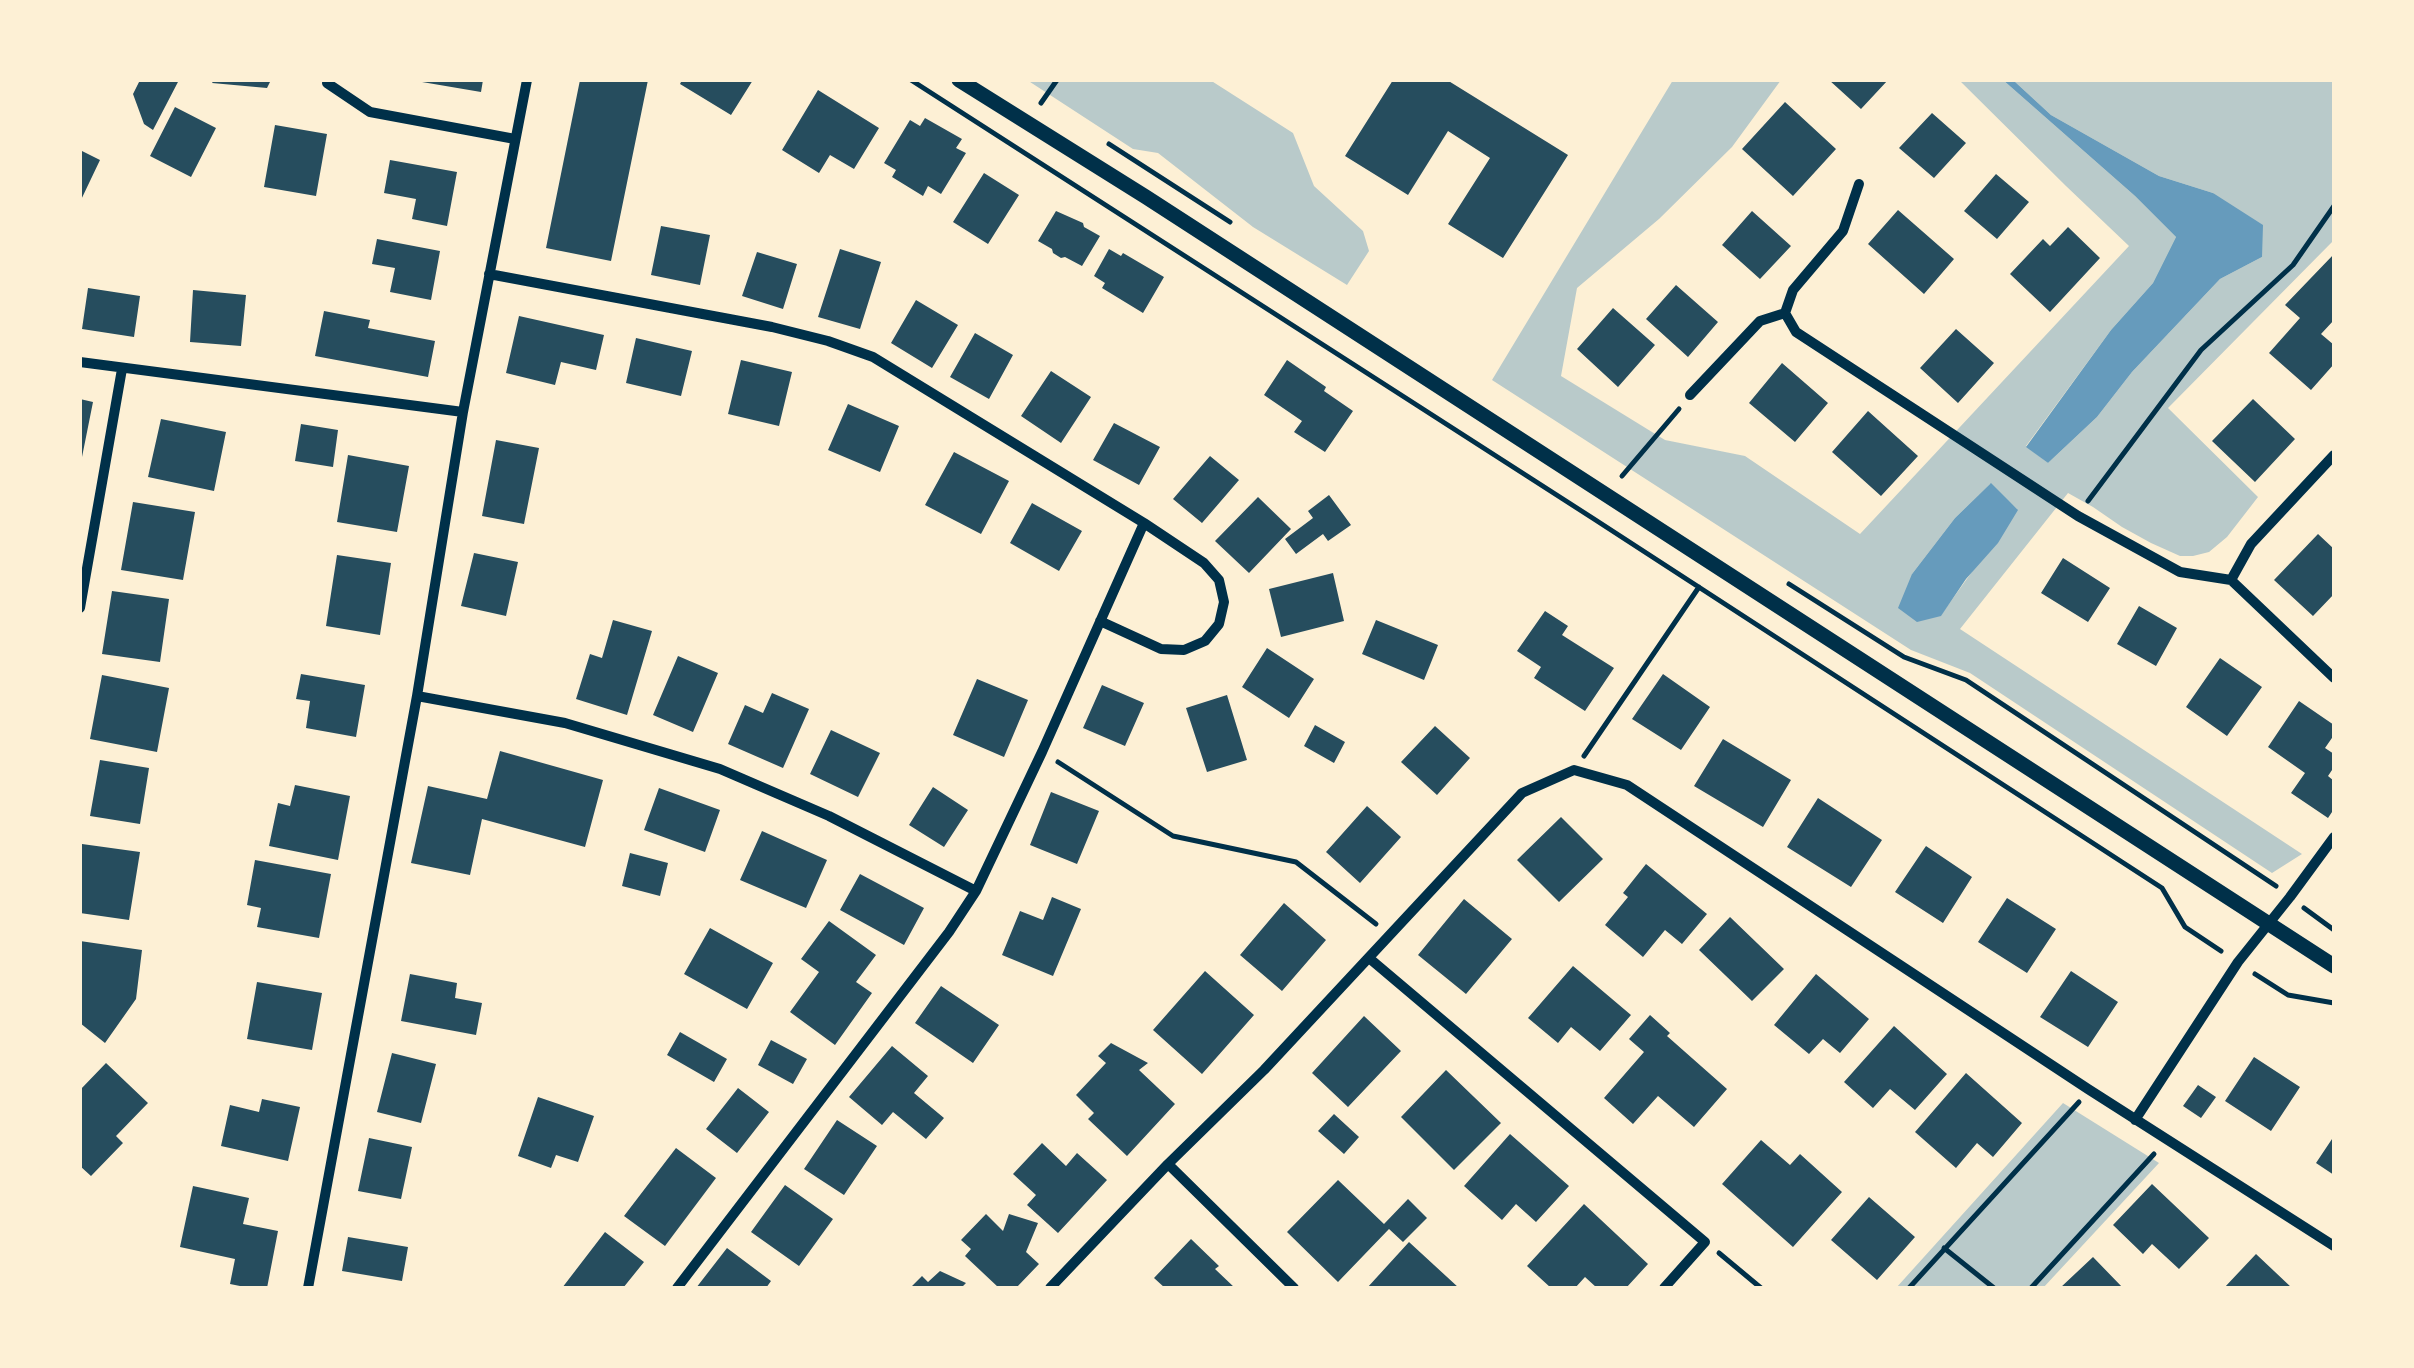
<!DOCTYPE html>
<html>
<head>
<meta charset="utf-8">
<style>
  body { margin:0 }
  #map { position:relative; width:2414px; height:1368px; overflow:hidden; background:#fdf0d5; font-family:"IBM Plex Sans",sans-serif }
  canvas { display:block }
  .frame { position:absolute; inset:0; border:82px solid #fdf0d5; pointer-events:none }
</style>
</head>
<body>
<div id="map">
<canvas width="2414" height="1368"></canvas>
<div class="frame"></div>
</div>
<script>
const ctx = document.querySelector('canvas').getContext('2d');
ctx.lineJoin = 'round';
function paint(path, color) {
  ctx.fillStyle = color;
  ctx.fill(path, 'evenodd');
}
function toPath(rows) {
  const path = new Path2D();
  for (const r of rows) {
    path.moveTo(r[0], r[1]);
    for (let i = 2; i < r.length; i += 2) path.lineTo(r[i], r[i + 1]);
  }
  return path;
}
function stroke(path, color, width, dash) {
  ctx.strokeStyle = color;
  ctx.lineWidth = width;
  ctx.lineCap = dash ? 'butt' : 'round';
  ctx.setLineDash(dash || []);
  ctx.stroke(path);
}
paint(toPath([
  [1027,80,1210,80,1293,133,1314,186,1363,231,1369,251,1347,285,1253,227,1158,153,1133,149],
  [1673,80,1781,80,1732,147,1659,219,1577,288,1561,376,1665,440,1745,456,1860,534,2129,246,2066,186,1959,80,2003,80,2135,196,2176,237,2153,283,2111,330,2026,446,2048,463,2097,417,2132,372,2220,279,2262,257,2213,193,2159,176,2051,115,2013,80,2334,80,2334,240,2168,408,2258,497,2227,537,2209,552,2193,556,2180,556,2151,543,2122,527,2093,507,2068,493,1960,629,2302,854,2272,873,1970,673,1911,650,1492,380],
  [1990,484,2017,509,1941,615,1912,574,1955,518],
  [2063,1103,2159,1163,2043,1288,1896,1288]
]), '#b9caca');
paint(toPath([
  [2003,80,2013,80,2051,115,2159,176,2213,193,2263,225,2262,257,2220,279,2132,372,2097,417,2048,463,2026,447,2111,330,2153,283,2176,237,2135,196],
  [1991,483,2018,510,1998,543,1966,579,1941,616,1917,622,1898,608,1912,574,1955,518]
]), '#669bbc');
paint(toPath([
  [140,80,179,80,153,130,144,124,133,94],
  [214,80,271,80,267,88,212,83],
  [423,80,483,80,481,92,422,82],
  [580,80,648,80,611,261,546,248],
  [682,80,753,80,731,115,680,84],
  [1393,80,1447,80,1568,155,1503,258,1448,224,1490,158,1448,131,1408,195,1345,156],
  [1829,80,1888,80,1861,109],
  [818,90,879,128,854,169,830,155,819,173,782,150],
  [1785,102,1836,149,1793,196,1742,149],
  [175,107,216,128,191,177,150,156],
  [1932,113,1966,143,1934,178,1899,148],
  [925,118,962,139,956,148,966,153,941,194,928,186,923,196,892,177,896,170,884,163,910,120,920,126],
  [275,125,327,134,316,196,264,187],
  [80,150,100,160,80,202],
  [390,160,457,172,447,226,412,219,416,199,384,193],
  [984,173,1019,195,988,244,953,222],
  [1996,174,2029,202,1997,239,1964,211],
  [1898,210,1954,259,1924,294,1868,244],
  [1056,211,1083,223,1084,227,1100,236,1082,266,1065,257,1061,258,1053,253,1052,249,1038,241],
  [1752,211,1791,246,1760,279,1722,245],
  [661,226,710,235,700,285,651,275],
  [2068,227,2100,258,2050,312,2010,274,2043,239,2050,246],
  [377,239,440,251,431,300,390,292,395,268,372,264],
  [840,249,881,262,860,329,818,317],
  [1109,249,1121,256,1123,253,1164,277,1143,313,1102,288,1105,283,1094,276],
  [757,252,797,264,783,309,742,296],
  [2334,254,2334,320,2321,334,2334,345,2334,364,2311,390,2269,353,2300,318,2285,305],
  [1676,285,1718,322,1688,357,1646,319],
  [88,288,140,296,134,337,82,329],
  [193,290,246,295,241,346,190,342],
  [916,300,958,325,932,368,891,343],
  [1613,308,1655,345,1618,387,1577,349],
  [324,311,370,320,368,328,435,341,428,377,315,356],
  [519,316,604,335,596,370,561,362,555,385,506,373],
  [1956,329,1994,363,1958,403,1920,368],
  [975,333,1013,355,989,399,950,377],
  [636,338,692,351,681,396,626,383],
  [741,360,792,372,779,426,728,414],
  [1287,360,1326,387,1324,391,1353,411,1325,452,1294,432,1302,421,1264,395],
  [1782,363,1828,403,1795,442,1749,403],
  [1051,371,1091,397,1061,443,1021,416],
  [80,399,93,402,82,457,80,456],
  [2253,399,2295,439,2255,482,2212,441],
  [848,404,899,426,880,472,828,450],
  [1868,411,1918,456,1881,496,1832,452],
  [161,419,226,432,214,491,148,477],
  [1114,423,1160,447,1139,485,1093,460],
  [301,424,338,430,333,467,295,461],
  [496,440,539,448,524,524,482,516],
  [954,452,1009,481,981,534,925,505],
  [348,455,409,466,397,532,337,522],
  [1210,456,1239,480,1202,523,1173,499],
  [1329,495,1351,525,1328,541,1323,534,1296,554,1285,539,1313,518,1308,511],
  [1258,497,1291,529,1249,573,1215,541],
  [133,502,195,512,183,580,121,570],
  [1032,503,1082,531,1059,571,1010,543],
  [2318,534,2334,549,2334,594,2313,616,2274,580],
  [474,553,518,562,506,616,461,606],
  [337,555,391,563,380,635,326,626],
  [2063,558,2110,588,2088,622,2041,593],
  [1333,573,1344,621,1281,637,1269,589],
  [112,591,169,599,160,662,102,654],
  [2139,606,2177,628,2156,666,2117,644],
  [1545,611,1568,626,1562,635,1614,668,1585,711,1534,678,1541,667,1517,651],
  [613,620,652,631,627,715,576,699,590,654,602,658],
  [1376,620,1438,645,1424,680,1362,654],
  [1267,648,1314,679,1289,718,1242,687],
  [678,656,718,673,693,732,653,715],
  [2220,658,2262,687,2227,736,2186,707],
  [301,674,365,685,356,737,306,728,310,701,296,699],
  [1663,674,1710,707,1681,750,1632,719],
  [102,675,169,688,157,752,90,739],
  [977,679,1028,700,1004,757,953,735],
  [1102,685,1144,703,1125,746,1083,728],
  [772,693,809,709,783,768,728,744,745,705,763,713],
  [1227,695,1247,760,1207,772,1186,708],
  [2299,701,2334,725,2334,735,2325,748,2334,754,2334,767,2328,776,2334,781,2334,809,2328,818,2291,793,2305,773,2268,747],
  [1315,725,1345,742,1334,763,1304,746],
  [1435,726,1470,758,1437,795,1401,762],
  [831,730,880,753,858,797,810,774],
  [1723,739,1791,780,1763,827,1694,786],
  [500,751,603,780,585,847,482,819,470,875,411,863,428,786,487,799],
  [100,760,149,768,140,824,90,816],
  [295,785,350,796,338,860,269,846,278,803,290,806],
  [933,787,968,810,944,847,909,825],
  [659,788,720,810,705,852,644,830],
  [1051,792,1099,811,1077,864,1030,845],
  [1818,798,1882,840,1851,887,1787,847],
  [1367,806,1401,837,1360,883,1326,852],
  [1561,817,1603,859,1559,902,1517,860],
  [762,831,827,860,806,908,740,880],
  [82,844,140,852,129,920,80,913,80,858],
  [1926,846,1972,877,1943,923,1895,892],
  [630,853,668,863,660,896,622,886],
  [255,860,331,874,319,938,257,927,261,908,247,905],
  [1646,864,1707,914,1682,944,1665,930,1643,957,1605,925,1628,897,1623,893],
  [860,874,924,908,904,945,840,910],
  [1052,897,1081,909,1053,976,1002,955,1020,911,1043,920],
  [2007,898,2056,929,2027,973,1978,942],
  [1464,899,1512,939,1466,994,1418,955],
  [1284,903,1326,940,1282,991,1240,955],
  [1730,917,1784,969,1752,1001,1699,950],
  [829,921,876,955,856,982,872,993,835,1045,790,1012,819,972,801,959],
  [710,928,773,963,747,1009,684,974],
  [80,941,142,950,136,999,105,1043,80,1023],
  [1573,966,1631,1015,1600,1051,1571,1027,1558,1043,1528,1018],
  [1205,971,1254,1015,1202,1074,1153,1030],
  [2071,971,2118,1002,2088,1047,2040,1017],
  [410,974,457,983,455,998,482,1003,476,1035,401,1021],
  [1816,974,1869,1019,1840,1053,1823,1039,1809,1054,1774,1025],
  [257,982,322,993,312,1050,247,1039],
  [941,986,999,1025,973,1063,915,1023],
  [1650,1015,1670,1033,1667,1036,1727,1089,1694,1127,1658,1096,1633,1124,1604,1098,1644,1052,1629,1039],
  [1364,1016,1401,1051,1348,1107,1312,1073],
  [1894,1026,1947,1074,1915,1110,1890,1089,1873,1108,1844,1082],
  [680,1032,727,1059,714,1082,667,1055],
  [771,1040,807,1059,793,1084,758,1065],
  [1111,1043,1148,1063,1139,1070,1175,1104,1127,1156,1088,1119,1094,1113,1076,1095,1106,1063,1098,1056],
  [892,1046,928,1076,914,1093,944,1118,926,1139,893,1112,882,1125,849,1097],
  [392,1053,436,1064,421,1123,377,1112],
  [2254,1057,2300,1087,2271,1131,2225,1101],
  [106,1063,148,1103,116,1136,123,1143,91,1176,80,1166,80,1090],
  [1446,1070,1501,1123,1454,1170,1401,1117],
  [1966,1073,2022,1123,1993,1157,1977,1143,1956,1168,1915,1132],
  [2198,1085,2216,1097,2201,1118,2183,1106],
  [738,1088,769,1112,737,1153,706,1129],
  [538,1097,594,1116,578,1162,556,1155,551,1168,518,1156],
  [262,1099,300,1107,288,1161,221,1146,230,1105,259,1112],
  [1334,1114,1359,1137,1344,1154,1318,1131],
  [837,1120,877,1146,844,1195,804,1169],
  [1510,1134,1569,1186,1536,1222,1516,1204,1502,1220,1464,1186],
  [2334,1136,2334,1175,2316,1163],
  [369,1138,412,1147,401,1199,358,1191],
  [1761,1140,1790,1165,1800,1154,1842,1192,1793,1247,1722,1184],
  [1042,1143,1066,1166,1077,1153,1107,1180,1058,1233,1027,1205,1036,1195,1013,1174],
  [676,1148,716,1178,665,1246,624,1216],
  [1338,1180,1384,1224,1408,1199,1427,1218,1403,1242,1389,1229,1338,1282,1287,1232],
  [2152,1184,2209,1238,2179,1269,2152,1244,2143,1254,2113,1225],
  [785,1185,833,1219,799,1266,751,1232],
  [193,1186,249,1198,243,1224,278,1231,267,1288,250,1288,230,1284,235,1259,180,1247],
  [1869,1197,1915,1237,1877,1280,1831,1240],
  [1584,1204,1648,1264,1626,1288,1597,1288,1585,1277,1575,1288,1551,1288,1527,1266],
  [986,1214,1003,1231,1009,1214,1038,1223,1026,1252,1039,1264,1016,1288,999,1288,965,1256,971,1249,961,1240],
  [605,1232,644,1262,623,1288,562,1288],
  [348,1237,408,1247,402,1281,342,1271],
  [1191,1239,1219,1266,1215,1269,1235,1288,1165,1288,1154,1278],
  [1409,1242,1459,1288,1367,1288],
  [727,1248,771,1281,766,1288,696,1288],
  [2256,1254,2292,1288,2224,1288],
  [2093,1257,2123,1288,2060,1288],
  [940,1271,966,1283,961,1288,910,1288,922,1276,928,1282]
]), '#264d5e');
stroke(toPath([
  [911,80,1594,519,2162,888,2185,927,2221,951],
  [1041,103,1057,80],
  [1109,144,1230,222],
  [1622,476,1679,409],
  [2088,501,2201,350,2293,265,2334,206],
  [1789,584,1904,657,1966,680,2276,886],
  [1584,756,1699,587],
  [1058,762,1173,836,1296,862,1376,924],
  [2304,908,2334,930],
  [2255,974,2288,995,2334,1003],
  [1944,1248,1994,1288],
  [1719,1253,1761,1288],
  [1909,1288,2079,1102],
  [2031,1288,2154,1154]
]), '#003049', 5);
stroke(toPath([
  [327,83,370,112,515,139],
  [1859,184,1843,231,1793,290,1785,313,1796,332,2078,516,2180,572,2231,580,2334,678],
  [489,274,772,327,828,341,873,357,1144,523,1204,563,1219,580,1224,602,1219,624,1205,641,1184,650,1161,649,1100,621],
  [80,362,463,412],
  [1690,395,1760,321,1785,313],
  [2231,580,2251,544,2334,455],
  [80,608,122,369],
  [417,696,565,723,720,769,829,816,976,891],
  [1369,958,1705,1242,1664,1288],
  [2135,1120,2238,962,2290,897,2334,837],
  [1168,1164,1294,1288],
  [308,1288,417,696,463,412,527,80],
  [677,1288,949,932,976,891,1042,752,1144,523],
  [1050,1288,1168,1164,1264,1070,1522,793,1574,770,1627,785,2088,1089,2334,1246]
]), '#003049', 10);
stroke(toPath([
  [959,80,1146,197,2334,966]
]), '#003049', 15);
</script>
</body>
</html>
